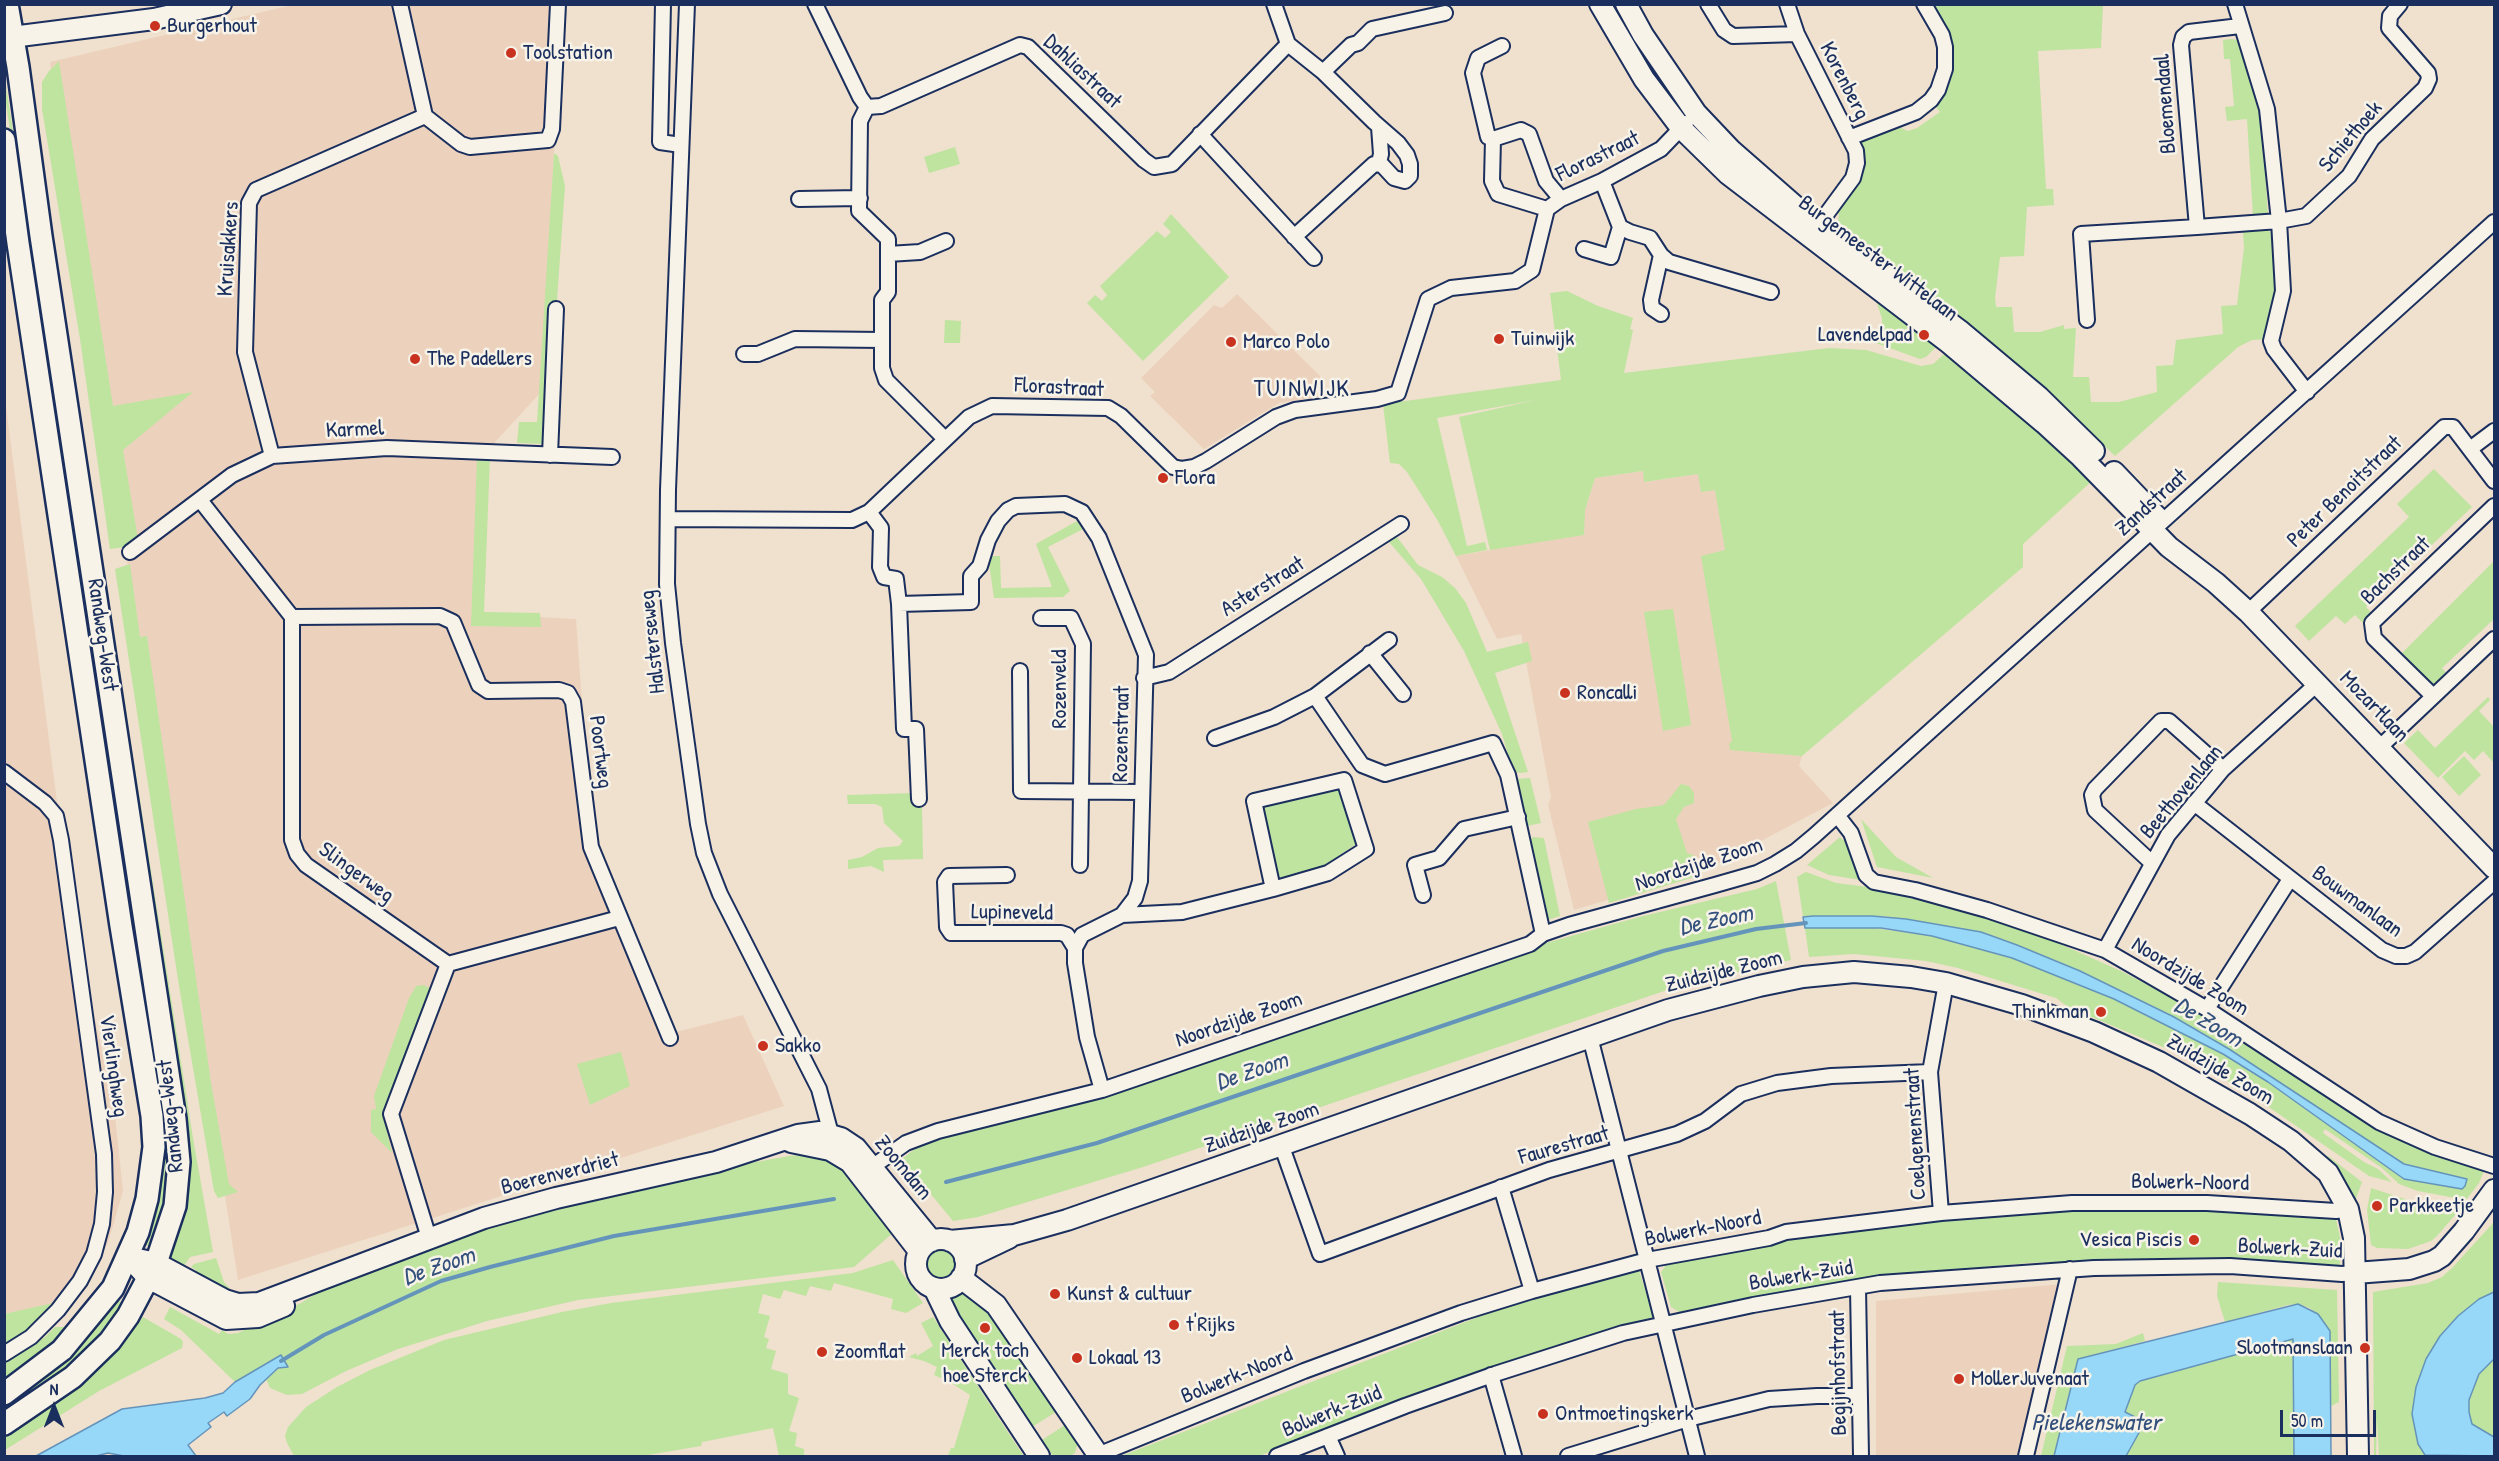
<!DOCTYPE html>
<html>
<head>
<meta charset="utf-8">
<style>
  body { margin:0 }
  #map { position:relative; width:2499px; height:1461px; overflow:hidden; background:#f0e0ce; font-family:"Patrick Hand",sans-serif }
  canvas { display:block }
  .frame { position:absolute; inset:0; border:6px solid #1b2f5e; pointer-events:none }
  .north { position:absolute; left:24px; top:1377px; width:60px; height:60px; -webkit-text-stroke:4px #f7f3e8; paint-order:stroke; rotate:0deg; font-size:16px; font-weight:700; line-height:24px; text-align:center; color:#1b2f5e }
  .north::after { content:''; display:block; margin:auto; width:21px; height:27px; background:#1b2f5e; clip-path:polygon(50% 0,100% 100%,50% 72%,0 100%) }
  .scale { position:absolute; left:2280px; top:1410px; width:96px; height:27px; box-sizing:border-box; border:3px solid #1b2f5e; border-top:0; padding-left:8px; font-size:18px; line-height:21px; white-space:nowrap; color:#1b2f5e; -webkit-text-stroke:4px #f7f3e8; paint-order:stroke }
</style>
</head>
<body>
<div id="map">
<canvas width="2499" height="1461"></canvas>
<div class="frame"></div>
<div class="north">N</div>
<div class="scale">50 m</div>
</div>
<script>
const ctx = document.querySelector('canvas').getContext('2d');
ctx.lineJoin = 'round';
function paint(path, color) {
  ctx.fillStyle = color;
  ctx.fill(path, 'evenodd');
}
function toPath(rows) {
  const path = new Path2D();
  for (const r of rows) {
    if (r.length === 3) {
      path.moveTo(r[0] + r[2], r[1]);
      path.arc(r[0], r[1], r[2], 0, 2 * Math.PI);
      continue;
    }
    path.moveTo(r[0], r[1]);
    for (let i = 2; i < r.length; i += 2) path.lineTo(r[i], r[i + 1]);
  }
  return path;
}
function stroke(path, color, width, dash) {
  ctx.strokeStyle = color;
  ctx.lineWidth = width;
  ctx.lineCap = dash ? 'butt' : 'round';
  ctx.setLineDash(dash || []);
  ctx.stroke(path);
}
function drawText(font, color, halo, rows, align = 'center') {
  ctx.font = font + ' "Patrick Hand",sans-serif';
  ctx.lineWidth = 5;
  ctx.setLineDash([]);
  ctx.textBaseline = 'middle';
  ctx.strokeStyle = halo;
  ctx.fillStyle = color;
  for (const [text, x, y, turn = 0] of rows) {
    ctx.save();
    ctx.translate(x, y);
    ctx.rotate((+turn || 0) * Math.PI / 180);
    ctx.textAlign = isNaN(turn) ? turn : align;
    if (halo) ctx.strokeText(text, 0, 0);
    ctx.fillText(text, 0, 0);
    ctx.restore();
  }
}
paint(toPath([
  [292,5,562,5,541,392,486,452,482,614,576,619,594,865,672,1033,743,1015,784,1106,238,1280,50,62],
  [1237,294,1320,376,1318,397,1279,403,1204,449,1150,396,1155,392,1141,378,1214,305,1222,308],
  [4,391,71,910,114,1106,123,1191,108,1243,80,1294,16,1352,4,1359],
  [1643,471,1645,482,1698,474,1715,490,1802,756,1799,766,1833,803,1704,871,1574,910,1548,805,1551,797,1521,634,1497,639,1456,556,1490,550,1585,510,1595,478],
  [2062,1284,2025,1456,1876,1456,1876,1301]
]), '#ecd2bc');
paint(toPath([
  [1929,5,2103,5,2101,48,2038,51,2046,189,2053,189,2054,205,2027,207,2024,256,2000,257,1995,298,1996,307,2012,307,2014,332,2040,332,2064,325,2064,329,2076,328,2073,377,2089,377,2091,402,2119,402,2157,392,2156,366,2173,365,2176,340,2223,334,2221,306,2237,305,2244,248,2243,231,2266,230,2271,232,2274,259,2274,299,2266,329,2267,339,2252,340,2238,347,2115,456,2079,421,2012,361,1920,288,1911,278,1838,222,1839,214,1836,212,1848,195,1857,138,1894,125,1908,131,1917,128,1940,112,1933,103,1948,78],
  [2231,39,2238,40,2252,81,2262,127,2268,216,2253,216,2247,119,2227,121,2225,107,2234,106,2230,59,2224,59,2223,40],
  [59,61,113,406,193,392,123,450,138,539,125,547,110,549,80,339,42,109,42,82,49,71],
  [4,73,30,241,44,302,172,1146,167,1202,153,1249,144,1244,158,1200,163,1145,160,1094,107,775,5,97],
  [955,147,960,164,929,173,924,157],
  [554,153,558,156,565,186,547,444,517,443,519,422,537,422],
  [1171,214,1229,277,1143,361,1087,303,1095,295,1102,301,1107,295,1100,286,1157,231,1165,238,1171,232,1163,224],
  [1567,291,1598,306,1633,318,1630,329,1633,330,1624,373,1829,348,1866,350,1921,366,1933,364,1943,355,1948,354,2001,397,2093,480,2023,544,2023,567,1802,756,1730,750,1729,744,1732,741,1701,556,1725,550,1715,490,1701,492,1698,474,1644,482,1643,471,1595,478,1585,510,1584,535,1490,550,1459,417,1536,400,1437,418,1467,546,1485,542,1487,550,1456,556,1438,521,1407,472,1399,464,1390,463,1383,404,1561,380,1550,293],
  [1875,298,1902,320,1937,346,1926,357,1920,359,1873,342,1853,339,1830,339,1854,333,1870,333,1878,330,1882,325,1882,318],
  [945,320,961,321,960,343,944,343],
  [477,457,490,457,484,612,540,613,541,627,471,626],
  [2434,469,2472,507,2366,607,2374,616,2365,625,2355,615,2345,624,2336,616,2309,641,2295,626,2409,517,2397,504],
  [1077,521,1083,529,1048,547,1070,591,1063,597,994,598,988,556,1000,556,1001,588,1052,587,1036,544],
  [1397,537,1418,565,1442,577,1455,588,1466,603,1487,652,1528,642,1532,661,1495,673,1528,772,1520,773,1513,771,1502,734,1464,651,1421,579,1389,542],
  [2494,561,2494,619,2442,668,2448,675,2434,688,2402,653],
  [130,564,140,637,147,636,211,1083,229,1184,238,1192,218,1198,214,1191,179,986,115,569],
  [105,578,193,1138,213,1252,190,1257,180,1272,167,1264,179,1208,96,580],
  [1673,609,1691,725,1663,731,1644,612],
  [2488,697,2490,700,2479,711,2494,727,2493,762,2483,751,2474,760,2465,751,2438,778,2404,743,2418,730,2435,748],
  [2464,756,2481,775,2459,796,2442,777],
  [1530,778,1541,823,1527,826,1515,779],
  [1343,783,1356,844,1325,865,1282,878,1277,875,1259,808,1262,805],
  [1681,784,1689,786,1694,793,1694,803,1684,807,1676,819,1687,853,1696,856,1700,867,1694,877,1609,903,1588,822,1636,809,1664,805],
  [914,793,922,805,923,859,883,860,884,872,871,866,848,869,848,860,862,857,878,848,899,846,903,841,884,823,882,807,875,804,848,804,847,795],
  [1861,819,1896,857,1933,878,1877,867],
  [1533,837,1544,838,1560,916,1544,921,1529,841],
  [1840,837,1843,840,1846,839,1861,880,1829,875,1807,865],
  [1806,872,1836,883,1876,888,1953,904,2024,928,2121,971,2211,1018,2369,1122,2400,1139,2444,1158,2484,1171,2479,1183,2466,1200,2418,1191,2399,1184,2382,1168,2325,1129,2323,1133,2364,1162,2378,1169,2392,1182,2369,1176,2260,1101,2220,1076,2170,1050,2068,1007,2056,998,1958,968,1926,961,1854,954,1809,957,1805,928,1872,928,1932,936,2012,958,2114,999,2223,1054,2268,1082,2404,1179,2433,1172,2404,1164,2370,1144,2229,1049,2174,1017,2017,945,1980,932,1883,916,1803,917,1797,877],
  [1776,881,1791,960,1685,984,1143,1167,978,1217,953,1221,902,1159,916,1148,951,1134,1539,945,1639,917,1757,889],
  [424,985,435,991,388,1115,386,1128,392,1153,371,1132,371,1110,376,1109,374,1096,409,998,416,986],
  [621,1052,630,1086,590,1105,577,1064],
  [812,1154,836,1160,894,1232,854,1267,578,1300,487,1321,398,1349,346,1371,302,1394,287,1395,270,1388,266,1379,279,1368,265,1365,235,1382,181,1330,164,1319,170,1307,219,1334,222,1330,228,1334,238,1333,301,1303,328,1286,448,1238,561,1203,663,1179,789,1156],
  [2328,1156,2362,1182,2354,1204,2325,1157],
  [2371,1188,2408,1200,2461,1208,2437,1236,2431,1241,2408,1249,2377,1248,2371,1245,2367,1210],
  [2172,1210,2313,1217,2314,1214,2335,1215,2340,1237,2340,1270,2053,1266,2052,1262,2028,1263,1910,1274,1909,1278,1835,1284,1741,1299,1691,1310,1691,1313,1680,1316,1679,1312,1671,1307,1661,1272,1667,1264,1666,1260,1674,1262,1786,1237,1787,1240,1925,1222,1925,1218,2055,1211],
  [2494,1222,2494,1456,2379,1456,2377,1417,2376,1456,2374,1456,2373,1292,2428,1283,2442,1277,2452,1268],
  [941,1264,15],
  [216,1258,224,1282,231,1290,245,1301,193,1275,196,1270,191,1267,194,1264],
  [893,1260,923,1303,906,1313,891,1309,893,1299,834,1283,831,1291,810,1286,806,1296,784,1290,780,1299,763,1294,758,1313,770,1316,764,1337,769,1339,766,1348,776,1351,771,1369,788,1374,788,1394,799,1398,789,1431,797,1433,795,1446,804,1449,804,1456,779,1456,773,1428,702,1442,701,1446,642,1456,294,1456,287,1443,285,1436,288,1427,306,1407,337,1387,370,1370,444,1340,562,1312,611,1303,853,1273],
  [1639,1271,1655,1320,1300,1440,1259,1456,1126,1456,1124,1455,1486,1314,1599,1280],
  [2218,1282,2337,1290,2339,1402,2331,1406,2330,1331,2310,1308,2298,1304,2288,1305,2225,1322,2217,1296],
  [959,1289,983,1303,1059,1410,1032,1427,953,1309,950,1294],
  [112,1298,126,1304,115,1318,57,1376,5,1416,4,1403],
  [53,1303,30,1329,5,1348,4,1314],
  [143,1317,181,1339,183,1342,182,1348,99,1391,5,1450,5,1431,81,1387,118,1350],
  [933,1317,1007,1431,1023,1455,948,1456,951,1448,954,1448,970,1395,948,1381,934,1375,937,1367,924,1361,909,1357,916,1353,917,1356,933,1346,921,1323],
  [78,1318,81,1320,5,1386,5,1363,45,1337,55,1327,67,1327],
  [2143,1333,2145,1341,2078,1359,2054,1456,2041,1456,2067,1346,2116,1344],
  [2293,1338,2294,1456,2126,1456,2125,1412,2135,1385,2140,1381],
  [1068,1423,1078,1443,1075,1453,1070,1456,1053,1456,1042,1440]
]), '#bee49f');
const water = toPath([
  [1813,916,1872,916,1906,919,1981,932,2017,945,2080,971,2174,1017,2229,1049,2404,1164,2467,1179,2465,1186,2462,1189,2404,1179,2268,1082,2223,1054,2114,999,2012,958,1932,936,1881,928,1805,928,1803,917,1813,916],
  [2494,1292,2494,1359,2479,1374,2469,1400,2469,1412,2472,1424,2494,1437,2494,1456,2425,1455,2418,1444,2412,1414,2416,1387,2426,1359,2440,1336,2458,1316,2479,1299,2494,1292],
  [2298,1304,2318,1314,2330,1331,2331,1456,2294,1456,2293,1339,2140,1381,2135,1385,2125,1412,2145,1422,2126,1456,2054,1456,2078,1359,2298,1304],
  [281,1355,288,1367,278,1368,260,1385,250,1399,227,1416,224,1412,208,1423,211,1427,188,1445,196,1456,124,1456,108,1453,96,1456,36,1456,122,1409,205,1398,223,1393,235,1382,281,1355]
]);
paint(water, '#97d8f9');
stroke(water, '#6594bb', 1.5);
stroke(toPath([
  [946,1182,1097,1143,1663,951,1756,929,1806,923],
  [281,1361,324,1335,441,1281,490,1267,614,1236,834,1199]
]), '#6594bb', 4);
const street = toPath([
  [400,4,425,116],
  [663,4,660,142,681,145],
  [687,4,668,490,667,584,673,643,698,824,704,853,720,894,819,1089,831,1134],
  [815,4,860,97,867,107,881,106,1020,45,1028,47,1144,160,1154,167,1172,164,1288,44],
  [1274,4,1288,44],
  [1708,4,1724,30,1733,36,1797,34],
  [1787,4,1797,34,1856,151,1857,163,1853,178,1814,231],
  [2235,4,2267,109,2279,221,2283,291,2271,341,2274,349,2307,392],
  [1288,44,1323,72,1374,122,1398,143,1407,155,1410,164,1410,176,1405,181,1394,178,1382,165,1374,164,1294,237],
  [1502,46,1478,58,1473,73,1488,137,1493,139,1521,130,1529,134,1546,181,1561,199],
  [1323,72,1351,45,1358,43,1372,29,1445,13],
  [867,107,860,121,859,211,888,239,888,292,882,300,882,368,886,380,945,439],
  [1200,134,1314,258],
  [1849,138,1916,112,1931,100,1938,90,1945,69,1945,47,1942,35,1924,4],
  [1493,139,1492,181,1498,194,1547,209],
  [1379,163,1381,154,1379,127],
  [1602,181,1620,227,1630,232,1650,238,1661,255,1669,262,1771,292],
  [799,199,860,198],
  [2197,227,2279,221,2306,216,2349,176,2372,139,2425,88,2429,79,2428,73,2389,28,2390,16,2400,4],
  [1584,249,1611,257,1620,227],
  [888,254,920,252,946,241],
  [1661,314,1652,308,1651,300,1661,255],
  [2087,320,2081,234,2197,227,2181,45,2183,37,2189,32,2240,26],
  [744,354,758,354,795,339,882,340],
  [2470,449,2494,431],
  [550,455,556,309],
  [272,456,245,352,249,203,256,190,425,116,461,144,470,147,548,140,552,129,558,4],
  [200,500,292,617,292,840,297,854,306,865,448,964,391,1114,429,1238],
  [869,512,881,528,880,567,884,577,896,579,899,604],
  [668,519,852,520,869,512,969,417,992,406,1108,408,1121,416,1173,467,1182,469,1194,467,1206,461,1276,417,1295,410,1377,399,1398,393,1428,299,1451,288,1515,281,1532,270,1547,209,1561,199,1602,181,1661,149,1686,123],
  [130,552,232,475,272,456,387,448,612,457],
  [2248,612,2444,427,2453,427,2494,481],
  [292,617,440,616,453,622,479,685,488,691,559,690,568,693,573,702,591,847,670,1038],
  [1041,618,1071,618,1083,644,1080,865],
  [1370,653,1403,694],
  [1020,671,1021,791,1142,792],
  [1144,678,1169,672,1401,524],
  [1315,696,1362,765,1385,774,1493,743,1508,775,1543,934],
  [2433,696,2374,638,2372,623,2494,506],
  [1215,738,1274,717,1315,696,1389,640],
  [2380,747,2494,639],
  [4,772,45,803,56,816,61,840,104,1154,105,1192,102,1224,94,1254,80,1281,58,1310,31,1337,4,1354],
  [919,799,916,729,904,729,899,604,971,602,971,576,980,566,988,540,998,521,1008,510,1016,506,1065,504,1082,512,1099,538,1146,655,1140,881,1135,898,1122,915,1082,935,1075,948,1075,963,1087,1037,1102,1090],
  [2194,803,2382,950,2396,956,2406,956,2415,952,2494,882],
  [1837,815,1851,833,1866,875,1874,882,1915,890,1987,910,2105,950,2207,1009,2379,1122,2435,1147,2494,1166],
  [2152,863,2095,810,2092,795,2095,789,2161,721,2169,721,2223,769],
  [1007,875,949,876,945,882,947,927,951,933,1061,933,1067,935,1075,948],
  [1423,895,1415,865,1439,858,1464,829,1518,817],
  [1122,915,1182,912,1273,889,1328,873,1366,849,1344,780,1254,801,1273,889],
  [2105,950,2168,835,2223,769,2318,683],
  [448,964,619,918],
  [2207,1009,2290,879],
  [1590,1037,1697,1456],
  [1282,1147,1320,1254,1549,1170,1677,1134,1705,1121,1741,1094,1777,1083,1831,1076,1930,1072],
  [872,1167,906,1143,938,1131,1102,1090,1530,944,1543,934,1569,925,1715,885,1757,873,1775,864,1796,851,1814,836,2494,222],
  [1501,1187,1532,1291],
  [1941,1213,1930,1072,1946,983],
  [1858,1288,1861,1456],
  [1491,1375,1514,1456],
  [1328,1436,1337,1456],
  [1095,1456,1304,1371,1461,1313,1532,1291,1647,1260,1769,1238,1786,1232,1941,1213,2072,1203,2207,1203,2336,1211,2348,1209],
  [1277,1456,1405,1406,1495,1374,1623,1333,1753,1305,1880,1283,2094,1268,2230,1266,2342,1274,2355,1273],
  [1568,1456,1688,1419,1769,1399,1817,1396,1860,1396],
  [2026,1456,2070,1269]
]);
const secondary = toPath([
  [1600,4,1644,79,1681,128,1728,174,1949,343,2044,423,2081,457,2169,547,2216,583,2248,612,2494,868],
  [1626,4,1643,35,1696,113,1731,150,1803,213,1959,330,2039,397,2094,451],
  [4,38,154,19,221,4],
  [2114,472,2158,518],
  [791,1142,830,1150,850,1162,919,1251],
  [941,1264,25],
  [950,1241,1014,1235,1067,1220,1668,1010,1759,986,1803,977,1854,972,1911,977,1946,983,2022,1005,2094,1032,2159,1062,2250,1114,2291,1141,2328,1173,2348,1209,2354,1238,2358,1456],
  [128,1257,156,1263,225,1300,238,1304,259,1303,484,1218,556,1198,716,1162,798,1135,820,1132,841,1138,856,1148,932,1241],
  [965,1259,1009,1238],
  [137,1266,148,1278,226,1319,258,1317,284,1306],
  [2355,1273,2409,1269,2434,1261,2442,1256,2464,1231,2494,1190],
  [961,1278,996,1305,1099,1456],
  [934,1288,950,1321,1039,1456]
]);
const primary = toPath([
  [4,140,18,243,121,926,152,1116,154,1147,147,1199,138,1232,113,1288,62,1350,4,1394],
  [4,1424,73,1377,110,1341,128,1316,156,1263,175,1206,179,1162,175,1119,41,236,18,67,7,4]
]);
stroke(street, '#1b2f5e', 18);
stroke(secondary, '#1b2f5e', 24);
stroke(primary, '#1b2f5e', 26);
stroke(street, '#f7f3e8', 14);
stroke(secondary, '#f7f3e8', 20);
stroke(primary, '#f7f3e8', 21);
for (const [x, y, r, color] of [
  [155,26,6,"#c8321e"],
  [511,53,6,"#c8321e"],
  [1924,335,6,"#c8321e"],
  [1499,339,6,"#c8321e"],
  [1231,342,6,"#c8321e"],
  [415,359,6,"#c8321e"],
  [1163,478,6,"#c8321e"],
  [1565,693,6,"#c8321e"],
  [2101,1012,6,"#c8321e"],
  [763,1046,6,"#c8321e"],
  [2377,1206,6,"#c8321e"],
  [2194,1240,6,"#c8321e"],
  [1055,1294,6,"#c8321e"],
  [1174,1325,6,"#c8321e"],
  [985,1328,6,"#c8321e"],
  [2365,1348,6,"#c8321e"],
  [822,1352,6,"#c8321e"],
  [1077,1358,6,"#c8321e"],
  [1959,1379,6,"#c8321e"],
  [1543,1414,6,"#c8321e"]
]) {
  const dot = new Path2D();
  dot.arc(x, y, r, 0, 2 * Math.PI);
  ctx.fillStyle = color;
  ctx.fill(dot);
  stroke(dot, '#f7f3e8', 2);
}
drawText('22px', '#1b2f5e', '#f7f3e8', [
  ["Burgerhout",167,26],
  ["Toolstation",523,53],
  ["Lavendelpad",1912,335,"right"],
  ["Tuinwijk",1511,339],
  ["Marco Polo",1243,342],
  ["The Padellers",427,359],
  ["Flora",1175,478],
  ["Roncalli",1577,693],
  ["Thinkman",2089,1012,"right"],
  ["Sakko",775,1046],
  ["Parkkeetje",2389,1206],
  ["Vesica Piscis",2182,1240,"right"],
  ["Kunst & cultuur",1067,1294],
  ["t'Rijks",1186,1325],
  ["Slootmanslaan",2353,1348,"right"],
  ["Merck toch",985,1351,"center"],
  ["hoe Sterck",985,1376,"center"],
  ["Zoomflat",834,1352],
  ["Lokaal 13",1089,1358],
  ["MollerJuvenaat",1971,1379],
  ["Ontmoetingskerk",1555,1414]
], 'left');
drawText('22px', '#1b2f5e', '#f7f3e8', [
  ["Dahliastraat",1082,72,43],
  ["Korenberg",1844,81,63],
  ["Bloemendaal",2166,104,-94],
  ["Schiethoek",2351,137,-50],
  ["Florastraat",1598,157,-26],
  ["Kruisakkers",229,249,-86],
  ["Burgemeester Wittelaan",1878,259,37],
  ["Florastraat",1059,388,3],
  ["Karmel",355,430,-3],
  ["Peter Benoitstraat",2345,492,-44],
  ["Zandstraat",2152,503,-42],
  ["Bachstraat",2396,571,-44],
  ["Asterstraat",1263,587,-32],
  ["Randweg-West",102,635,82],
  ["Halsterseweg",653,642,-96],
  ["Rozenveld",1060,689,-90],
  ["Mozartlaan",2374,707,46],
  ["Rozenstraat",1122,734,-89],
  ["Poortweg",600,752,83],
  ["Beethovenlaan",2182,792,-50],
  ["Noordzijde Zoom",1699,865,-18],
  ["Slingerweg",356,873,36],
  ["Bouwmanlaan",2357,902,36],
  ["Lupineveld",1012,913,1],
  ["Zuidzijde Zoom",1724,972,-14],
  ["Noordzijde Zoom",2190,977,31],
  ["Noordzijde Zoom",1239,1020,-19],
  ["Vierlinghweg",113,1066,82],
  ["Zuidzijde Zoom",2220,1070,30],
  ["Randweg-West",171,1116,-96],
  ["Zuidzijde Zoom",1262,1128,-19],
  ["Coelgenenstraat",1916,1134,-93],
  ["Faurestraat",1564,1146,-16],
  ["Zoomdam",903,1168,50],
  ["Boerenverdriet",560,1174,-14],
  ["Bolwerk-Noord",2190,1183,1],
  ["Bolwerk-Noord",1703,1229,-11],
  ["Bolwerk-Zuid",2290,1249,3],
  ["Bolwerk-Zuid",1801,1276,-9],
  ["Begijnhofstraat",1839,1373,-91],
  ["Bolwerk-Noord",1237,1376,-22],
  ["Bolwerk-Zuid",1332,1412,-22]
]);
ctx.letterSpacing = '1.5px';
drawText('24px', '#1b2f5e', '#f7f3e8', [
  ["TUINWIJK",1302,390]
]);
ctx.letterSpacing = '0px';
drawText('italic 24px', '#34517d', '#f7f3e8', [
  ["De Zoom",1716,921,-12],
  ["De Zoom",2208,1023,31],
  ["De Zoom",1252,1072,-19],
  ["De Zoom",439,1267,-19],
  ["Pielekenswater",2096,1424]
]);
</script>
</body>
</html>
